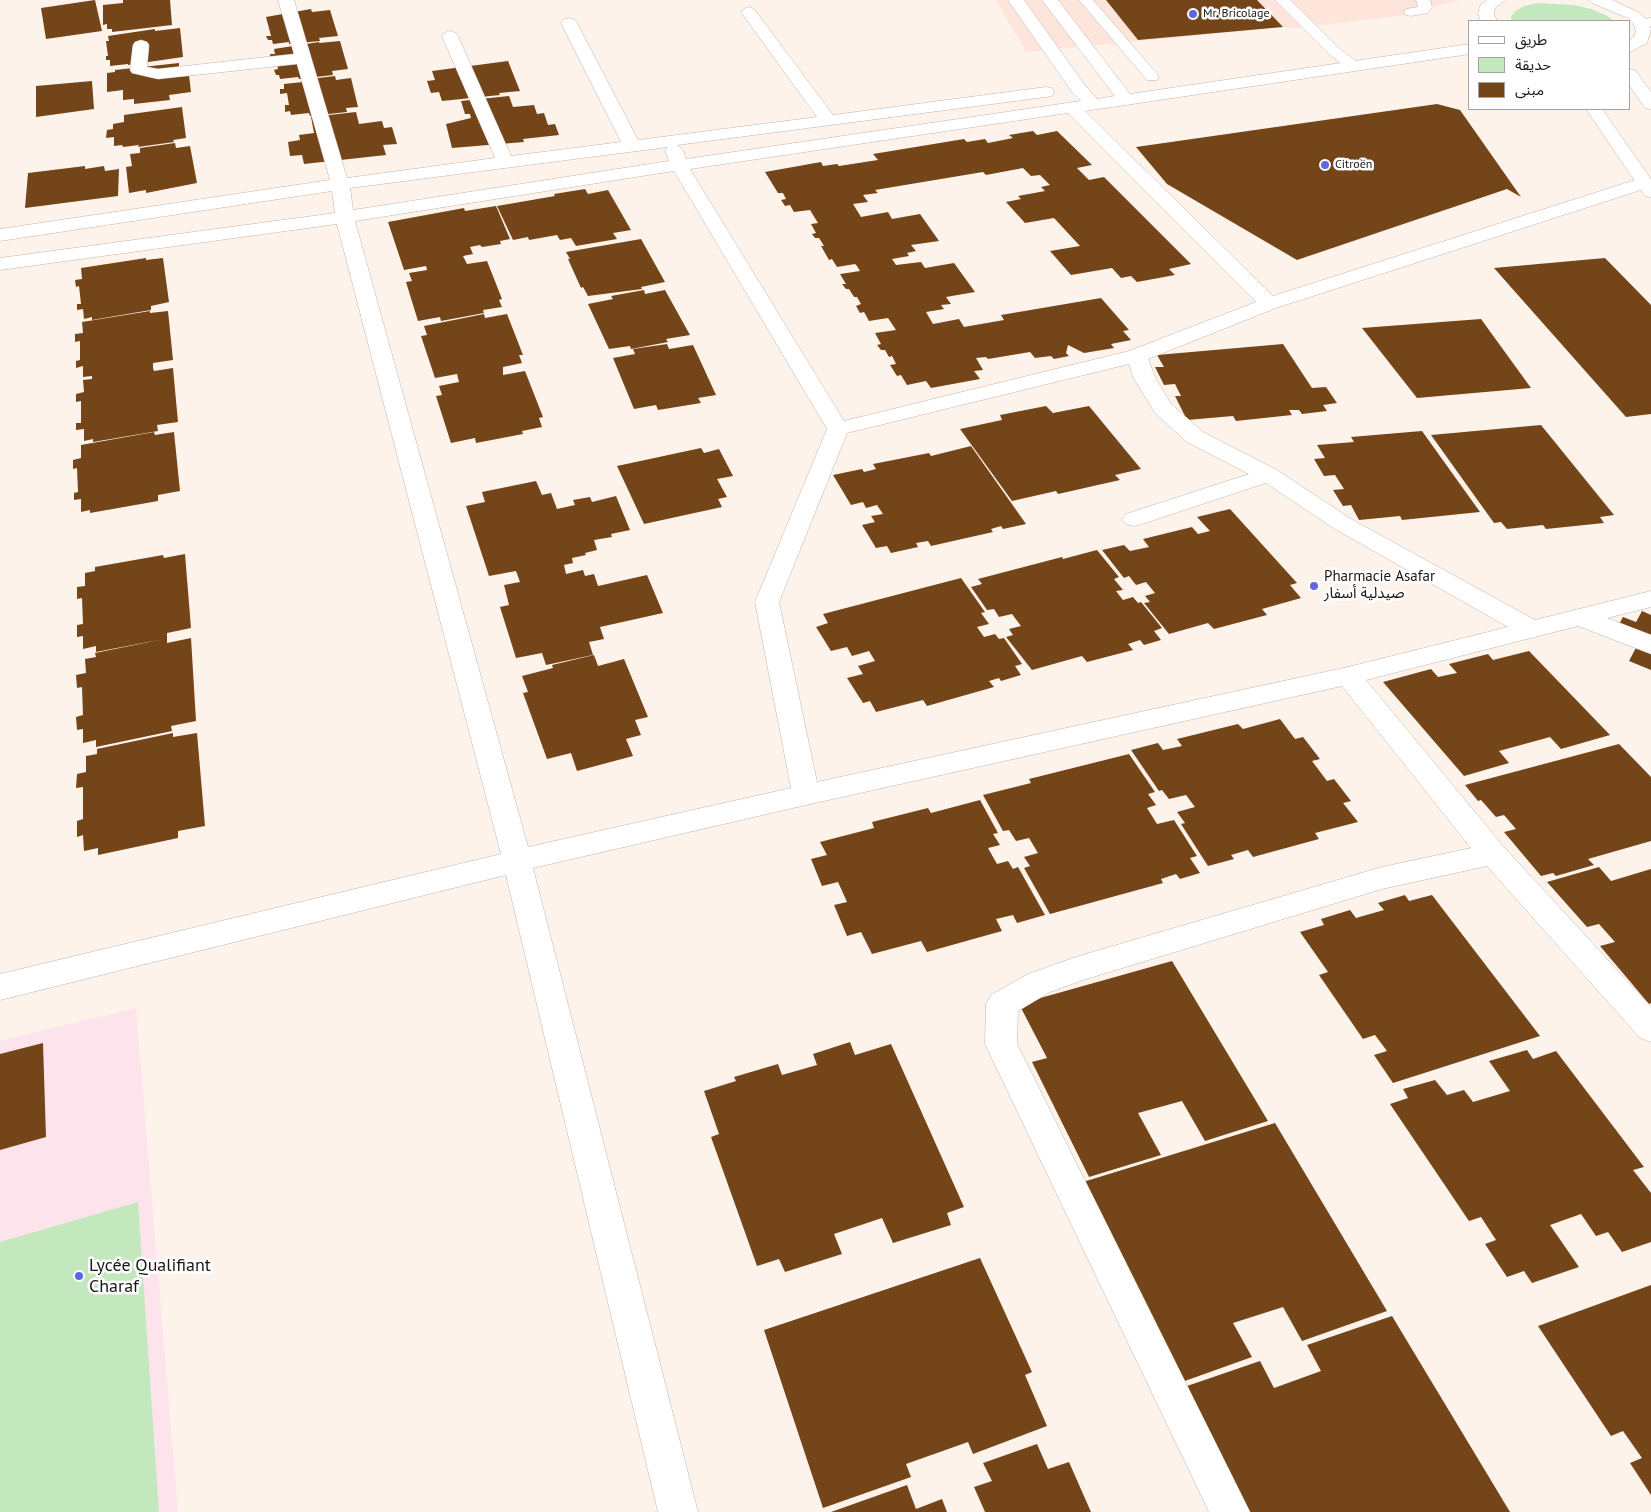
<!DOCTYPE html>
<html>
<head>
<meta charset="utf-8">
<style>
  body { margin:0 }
  #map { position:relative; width:1651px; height:1512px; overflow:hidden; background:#fdf3eb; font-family:"PT Sans","Noto Sans Arabic",sans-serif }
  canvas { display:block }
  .legend { position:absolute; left:1468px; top:20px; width:162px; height:90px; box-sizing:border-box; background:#fff; border:1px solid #a3a2a1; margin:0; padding:6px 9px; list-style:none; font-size:15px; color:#191613 }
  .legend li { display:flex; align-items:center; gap:10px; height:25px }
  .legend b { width:25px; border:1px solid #a3a2a1 }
</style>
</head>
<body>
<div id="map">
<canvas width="1651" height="1512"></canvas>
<ul class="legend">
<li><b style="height:6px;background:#fff"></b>طريق</li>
<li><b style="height:14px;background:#c4e8be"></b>حديقة</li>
<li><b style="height:14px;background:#75451a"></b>مبنى</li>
</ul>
</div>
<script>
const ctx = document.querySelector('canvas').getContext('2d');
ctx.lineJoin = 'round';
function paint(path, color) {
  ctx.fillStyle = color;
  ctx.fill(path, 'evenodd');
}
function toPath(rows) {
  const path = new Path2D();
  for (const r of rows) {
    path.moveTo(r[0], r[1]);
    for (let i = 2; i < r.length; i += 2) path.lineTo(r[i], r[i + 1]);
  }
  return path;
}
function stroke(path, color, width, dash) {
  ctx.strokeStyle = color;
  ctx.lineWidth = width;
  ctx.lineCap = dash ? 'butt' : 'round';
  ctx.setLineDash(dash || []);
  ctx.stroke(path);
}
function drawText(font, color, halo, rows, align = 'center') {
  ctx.font = font + ' "PT Sans","Noto Sans Arabic",sans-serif';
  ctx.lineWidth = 5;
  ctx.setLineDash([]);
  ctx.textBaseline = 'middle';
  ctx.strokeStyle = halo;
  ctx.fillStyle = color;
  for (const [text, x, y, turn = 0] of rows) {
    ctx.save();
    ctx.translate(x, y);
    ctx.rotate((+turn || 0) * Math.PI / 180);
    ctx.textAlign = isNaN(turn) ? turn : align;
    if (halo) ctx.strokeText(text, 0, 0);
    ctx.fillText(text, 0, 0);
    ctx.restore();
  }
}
paint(toPath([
  [996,0,1462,0,1441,4,1409,15,1297,28,1283,27,1026,52]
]), '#fee5dc');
paint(toPath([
  [136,1008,178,1512,0,1512,0,1041]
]), '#fde3ec');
paint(toPath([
  [1538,3,1574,5,1591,9,1606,15,1614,21,1512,21,1511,17,1515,11,1524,6],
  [138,1202,159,1512,0,1512,0,1242]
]), '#c4e8be');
paint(toPath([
  [95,0,102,31,46,39,41,8],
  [123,0,170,0,172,25,112,32,112,29,107,29,107,24,103,25,103,5,123,3],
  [1106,0,1257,0,1283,27,1138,40],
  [311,9,312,12,330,10,338,36,319,38,320,41,289,44,289,42,273,44,272,40,268,40,266,36,271,36,266,17],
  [180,28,183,57,128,65,128,64,110,66,110,60,106,60,106,56,108,56,106,41,109,41,108,36,155,29,155,31],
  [340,41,348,69,332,71,333,75,299,79,298,77,280,79,279,75,276,75,274,70,278,69,276,58,271,59,270,54,275,54,274,49,319,42,319,43],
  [508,61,520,91,499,93,500,95,442,101,439,92,431,93,427,81,435,80,432,71],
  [179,63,179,68,188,67,191,92,169,95,170,100,134,104,134,99,123,100,123,90,107,92,107,73,115,72,115,70],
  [335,76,336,80,351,78,358,107,346,108,347,112,310,116,309,113,291,115,290,111,285,112,285,105,289,105,287,93,280,94,280,89,284,89,284,84,303,82,302,80],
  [92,81,94,109,36,117,36,86],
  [509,96,513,107,534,105,537,114,544,113,548,125,555,124,559,135,523,139,524,142,452,148,446,124,471,118,470,114,465,114,461,101],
  [1437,104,1460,110,1521,197,1507,189,1297,260,1167,184,1136,147],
  [182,107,186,138,173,140,174,142,138,147,139,145,123,147,122,145,114,146,114,137,106,138,107,130,113,129,113,124,124,122,124,115],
  [356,112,359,124,382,121,384,128,392,127,397,144,383,145,386,155,304,164,302,155,290,156,288,142,300,140,299,135,314,133,311,117],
  [1033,131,1037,135,1057,131,1092,165,1077,168,1089,180,1104,177,1191,264,1169,269,1175,275,1137,282,1131,276,1121,278,1112,268,1071,275,1050,251,1080,246,1054,218,1025,223,1006,202,1021,199,1018,196,1045,191,1041,187,1050,185,1040,175,1031,176,1023,168,986,175,983,172,875,190,878,193,863,195,868,202,853,204,861,217,888,212,892,219,920,214,939,241,911,245,916,251,907,253,909,256,892,259,896,265,921,262,925,268,954,263,975,292,946,297,951,304,941,305,944,309,926,312,933,324,959,319,964,327,1004,320,1001,315,1101,298,1129,330,1123,331,1131,340,1111,344,1114,348,1084,353,1068,345,1066,353,1069,356,1054,359,1051,356,1035,358,1030,352,988,359,986,357,976,358,983,370,974,371,980,379,931,388,926,381,907,385,901,375,897,376,890,365,896,364,892,356,889,357,885,350,881,350,877,345,881,344,875,333,896,330,888,318,869,321,864,312,860,313,856,306,861,304,857,297,854,297,849,289,846,289,842,284,846,284,840,274,860,271,857,266,855,264,837,267,832,259,829,260,821,246,824,246,819,238,815,238,812,234,816,233,811,224,818,223,810,210,794,212,790,205,785,206,781,200,786,199,783,193,778,193,765,172,821,162,823,166,837,164,839,166,878,160,873,154,964,139,967,142,985,139,988,143,1013,138,1009,135],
  [175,143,176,148,190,146,197,183,146,193,146,190,129,193,126,167,132,166,130,154,140,153,140,148],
  [85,166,85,169,104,166,105,171,119,169,118,196,25,208,28,173],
  [585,189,588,194,608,190,631,230,613,233,617,239,576,246,571,238,560,240,557,235,529,240,528,237,513,240,497,206,555,196,554,194],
  [496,206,510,239,500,241,501,244,482,247,480,245,470,247,473,254,463,256,467,264,487,261,502,299,499,300,502,307,483,310,484,313,441,321,440,317,418,321,406,282,412,281,409,273,427,270,426,266,404,270,388,222,464,208,465,211],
  [641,239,665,282,641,287,642,289,588,296,583,287,581,288,568,259,570,259,566,252],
  [146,258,146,260,163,258,169,302,151,306,151,310,92,320,92,317,84,319,83,309,77,310,77,304,81,304,79,286,76,287,75,280,82,279,81,268],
  [1605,258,1651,305,1651,414,1626,417,1494,268],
  [644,290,645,294,665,290,690,335,666,339,668,342,631,349,630,346,609,349,588,304,613,299,611,296],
  [150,311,150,313,168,311,173,360,153,363,153,368,154,371,173,368,178,422,157,425,158,431,93,442,93,439,84,441,84,429,76,430,76,423,81,423,81,401,76,402,76,394,84,392,83,380,92,379,92,376,83,377,83,366,76,368,76,361,80,360,80,341,75,342,75,334,83,333,82,322],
  [484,314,485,318,507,314,523,355,519,355,522,363,503,367,503,375,525,371,543,417,539,418,542,427,522,431,523,434,476,443,475,438,451,443,436,396,442,395,439,386,459,382,457,374,435,378,421,336,427,335,424,326],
  [1481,319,1531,388,1417,398,1362,328],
  [667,344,669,349,693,345,716,395,698,398,701,403,658,410,656,405,634,409,613,358,635,354,633,349],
  [1283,344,1312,388,1326,387,1337,403,1323,405,1327,411,1302,414,1299,410,1289,410,1292,415,1236,421,1233,416,1187,420,1175,396,1181,396,1175,384,1164,385,1155,367,1164,367,1157,355],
  [1046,406,1053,413,1089,406,1141,469,1115,475,1120,480,1058,494,1056,491,1012,501,960,429,1002,420,1000,415],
  [1541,425,1614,515,1600,517,1604,523,1546,529,1543,525,1507,529,1501,522,1494,523,1431,435],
  [1422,431,1480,512,1402,520,1400,516,1359,520,1351,505,1343,506,1333,490,1344,489,1335,475,1324,476,1314,459,1325,458,1317,445,1354,442,1351,437],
  [154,432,155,435,174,432,180,491,158,495,158,501,90,513,90,510,81,512,81,499,74,500,74,493,78,492,77,468,73,469,73,460,81,458,81,445],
  [971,446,1026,524,1003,529,1001,526,991,529,993,532,931,546,928,541,916,543,918,547,891,553,887,546,876,548,862,525,875,522,871,516,883,514,877,505,866,508,863,502,851,505,833,475,862,469,864,472,876,469,873,464,929,453,931,456],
  [701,448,704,453,719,449,733,476,717,479,727,497,718,499,722,507,644,524,617,466],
  [536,481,542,495,551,493,557,509,575,505,573,500,590,497,592,502,616,496,630,530,611,534,612,537,594,540,597,550,585,553,586,555,572,558,573,563,564,565,566,574,583,570,585,576,594,574,598,586,647,575,663,613,600,627,604,639,589,642,593,655,546,665,542,653,516,658,500,607,509,605,504,585,520,582,516,571,489,576,466,506,485,502,482,492],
  [1230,509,1297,583,1290,585,1301,598,1262,609,1267,615,1214,629,1208,623,1169,634,1144,603,1150,602,1145,596,1155,593,1146,582,1136,585,1129,576,1124,578,1102,550,1124,545,1130,551,1149,547,1143,539,1192,527,1198,534,1210,531,1197,517],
  [1097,550,1119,577,1114,579,1123,590,1116,591,1123,600,1133,597,1138,603,1141,602,1162,628,1154,631,1161,640,1144,645,1140,640,1128,644,1133,650,1087,662,1082,656,1032,670,1006,637,1013,635,1009,629,1021,626,1012,614,999,617,994,609,987,610,971,587,982,584,978,579,1062,557,1063,559],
  [185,554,191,628,167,633,167,643,191,638,196,721,171,726,172,731,96,747,96,740,83,743,83,729,77,730,76,717,83,715,82,687,77,688,76,675,86,673,85,659,96,657,95,653,164,639,96,652,96,646,83,649,83,636,77,637,77,625,83,624,82,598,77,599,77,587,85,586,85,573,95,571,95,567,163,555,164,558],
  [961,578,985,612,981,613,989,624,977,627,984,637,995,634,999,639,1004,638,1022,664,1015,666,1021,675,1001,681,999,678,989,681,994,687,927,706,923,700,876,712,870,701,863,703,847,678,863,674,858,666,875,661,869,651,852,656,847,647,831,651,816,627,828,623,823,614],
  [1642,611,1651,615,1651,644,1616,630,1623,617,1636,622],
  [1639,642,1651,647,1651,670,1629,661],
  [1529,651,1610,735,1561,749,1550,737,1499,751,1509,763,1464,776,1383,682,1431,669,1438,677,1457,673,1449,664,1488,654,1493,660],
  [594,655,598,666,624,659,648,717,635,720,641,735,626,739,633,756,577,771,571,753,547,759,523,693,528,692,522,676,553,668,552,665],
  [1280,719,1295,739,1303,737,1320,759,1312,761,1327,781,1334,779,1351,801,1343,803,1358,822,1315,833,1319,839,1253,857,1248,850,1231,855,1234,859,1208,866,1181,824,1185,823,1177,812,1195,807,1186,795,1169,799,1162,790,1159,791,1131,750,1158,743,1163,750,1182,746,1177,739,1238,724,1243,729],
  [173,733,173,737,197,733,205,826,178,831,178,838,98,855,98,848,84,851,83,835,77,837,77,821,83,819,83,787,76,788,77,774,86,772,86,756,97,754,97,749],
  [1619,744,1651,777,1651,841,1588,859,1594,865,1556,876,1553,873,1541,876,1504,832,1516,829,1504,815,1496,817,1481,800,1478,801,1465,785],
  [1129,754,1155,792,1148,794,1156,805,1147,808,1157,824,1174,820,1197,856,1190,858,1200,873,1180,879,1176,874,1161,879,1163,883,1050,914,1024,868,1030,866,1024,857,1038,853,1029,838,1016,841,1009,830,1003,831,983,795,1031,783,1029,779],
  [980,800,998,833,993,834,1000,845,988,848,997,864,1008,861,1013,869,1018,867,1045,915,1017,923,1013,915,996,919,1002,931,927,952,921,941,872,954,861,932,847,936,834,905,847,902,838,882,822,886,811,859,827,855,820,842,874,828,872,822,928,808,931,813],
  [1599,867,1611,881,1651,869,1651,1003,1649,1004,1600,946,1615,942,1599,924,1587,927,1547,882],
  [1405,895,1409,901,1432,895,1540,1036,1393,1083,1374,1055,1387,1051,1375,1035,1363,1039,1319,975,1328,972,1300,932,1324,925,1321,919,1350,910,1356,918,1384,910,1378,903],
  [1172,961,1268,1121,1205,1141,1182,1101,1138,1113,1161,1155,1089,1177,1032,1062,1047,1058,1019,1004],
  [850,1042,855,1055,891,1044,964,1207,947,1213,951,1225,893,1243,882,1218,834,1234,842,1254,785,1272,779,1259,757,1266,711,1137,719,1134,704,1091,736,1081,734,1077,778,1064,782,1075,817,1065,813,1054],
  [43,1043,46,1137,0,1150,0,1054],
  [1527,1050,1533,1059,1556,1051,1644,1167,1633,1170,1651,1193,1651,1242,1622,1252,1608,1232,1596,1236,1581,1214,1550,1225,1579,1267,1532,1283,1524,1271,1507,1277,1485,1244,1496,1240,1481,1217,1469,1221,1390,1104,1408,1098,1403,1089,1435,1080,1447,1095,1464,1090,1473,1102,1510,1091,1489,1061],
  [1275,1123,1387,1311,1302,1341,1283,1307,1233,1323,1252,1357,1182,1382,1083,1182],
  [980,1258,1032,1372,1025,1375,1047,1426,973,1454,968,1442,906,1464,911,1477,823,1508,764,1330],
  [1651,1285,1651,1495,1630,1463,1642,1458,1623,1431,1611,1436,1538,1326],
  [1392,1316,1510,1512,1249,1512,1187,1386,1260,1361,1274,1388,1321,1371,1307,1345],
  [1037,1444,1048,1469,1069,1462,1091,1512,985,1512,974,1487,992,1481,983,1463],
  [907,1485,916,1509,942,1499,947,1512,831,1512]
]), '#75451a');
const lane = toPath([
  [1079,0,1093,0,1157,74,1159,77,1157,80,1147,80,1079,0],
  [1275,0,1290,0,1339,48,1357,62,1359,65,1357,68,1347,68,1329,54,1275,0],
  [1416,0,1430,0,1432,7,1428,13,1411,16,1406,15,1404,12,1406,9,1418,7,1416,0],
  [1651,18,1651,26,1641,27,1636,26,1634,23,1636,20,1651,18]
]);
const street = toPath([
  [278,0,294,0,347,178,495,158,442,36,444,33,450,31,456,33,458,36,511,156,621,142,561,23,563,20,569,18,575,20,577,23,638,140,817,117,741,12,744,9,749,7,754,9,833,115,1046,87,1052,88,1054,92,1052,96,1046,97,677,145,683,150,686,159,1081,101,1072,92,1008,0,1024,0,1084,84,1097,99,1115,96,1042,0,1058,0,1130,94,1470,44,1470,54,1085,111,1273,296,1638,179,1644,178,1651,180,1650,187,1276,308,1148,359,1155,377,1171,404,1203,432,1277,470,1351,519,1535,620,1651,591,1651,607,1607,618,1651,635,1651,654,1578,626,1366,680,1503,846,1651,1007,1651,1042,1640,1038,1487,866,1382,889,1083,980,1050,992,1018,1011,1017,1044,1250,1512,1209,1512,985,1044,986,1004,991,995,1028,974,1079,956,1382,867,1471,848,1342,686,806,805,533,868,698,1512,658,1512,506,875,0,1000,0,974,501,854,337,224,0,270,0,258,335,213,332,191,0,241,0,229,330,180,297,64,158,79,132,73,130,70,133,45,135,42,141,40,147,42,149,45,147,67,158,69,294,54,278,0],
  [1068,113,1256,302,1129,351,844,421,690,169,1068,113],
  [668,147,665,150,669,161,353,210,350,188,668,147],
  [674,171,827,429,755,602,791,788,528,847,355,221,674,171],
  [1129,364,1133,377,1155,413,1187,442,1249,474,1126,514,1122,519,1126,524,1134,526,1142,524,1266,483,1335,529,1508,627,1348,667,817,782,779,602,847,433,1129,364]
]);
const secondary = toPath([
  [1487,0,1505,0,1495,8,1494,14,1497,21,1481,21,1478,14,1480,6,1487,0],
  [1589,0,1612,0,1638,12,1647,20,1651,29,1647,43,1630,52,1630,40,1634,37,1636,32,1634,24,1628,18,1592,3,1589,0],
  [1630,69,1636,71,1651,92,1651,109,1645,108,1630,86,1630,69],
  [1586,109,1602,109,1651,179,1651,197,1645,196,1586,109]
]);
stroke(lane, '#beb4ad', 1);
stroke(street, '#beb4ad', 1);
stroke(secondary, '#beb4ad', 1);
paint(lane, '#fff');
paint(street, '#fff');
paint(secondary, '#fff');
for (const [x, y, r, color] of [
  [1193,14,5,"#6166de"],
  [1325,165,5,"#6166de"],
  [1314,586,5,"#6166de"],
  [79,1276,5,"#6166de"]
]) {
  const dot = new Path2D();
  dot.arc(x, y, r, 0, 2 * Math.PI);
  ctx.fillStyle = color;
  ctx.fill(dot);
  stroke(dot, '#fff', 2);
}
drawText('12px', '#191613', '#fff', [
  ["Mr. Bricolage",1203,14],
  ["Citroën",1335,165]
], 'left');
drawText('15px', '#191613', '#fff', [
  ["Pharmacie Asafar",1324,577],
  ["صيدلية أسفار",1324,594]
], 'left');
drawText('18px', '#191613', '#fff', [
  ["Lycée Qualifiant",89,1266],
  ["Charaf",89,1287]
], 'left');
</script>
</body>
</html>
